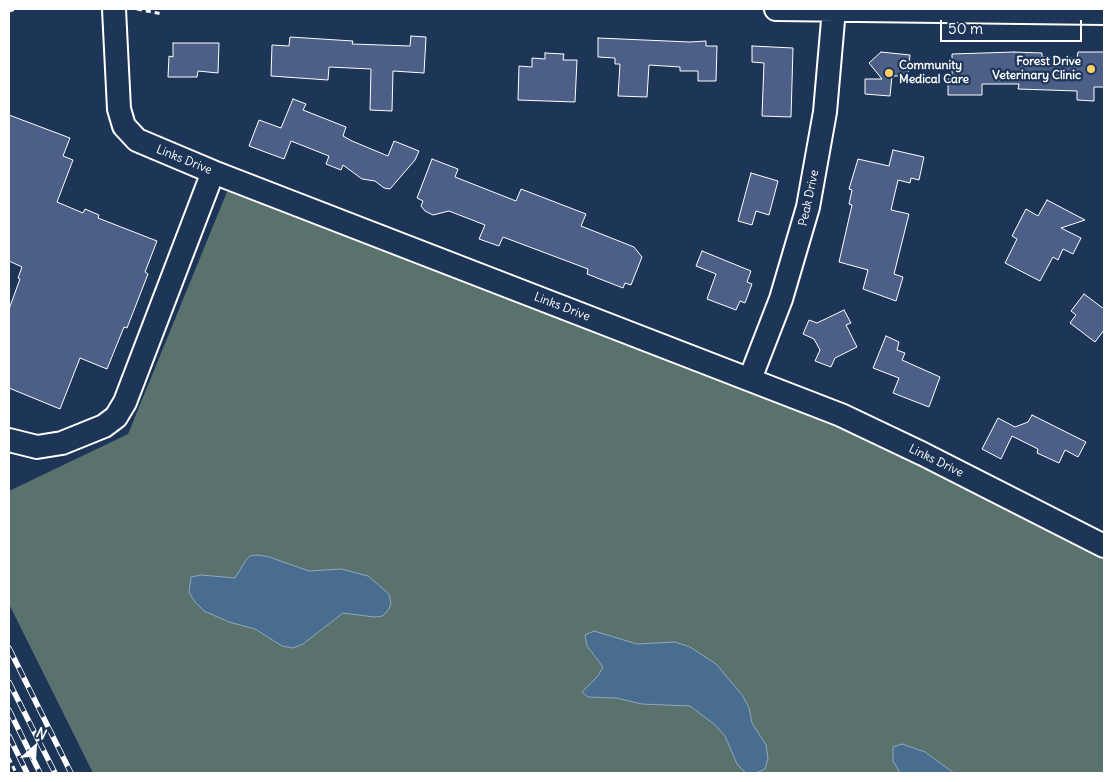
<!DOCTYPE html>
<html>
<head>
<meta charset="utf-8">
<style>
  body { margin:0 }
  #map { position:relative; width:1113px; height:782px; overflow:hidden; background:#1d3557; font-family:Delius,sans-serif }
  canvas { display:block }
  .frame { position:absolute; inset:0; border:10px solid #fff; pointer-events:none }
  .north { position:absolute; left:10px; top:722px; width:50px; height:50px; -webkit-text-stroke:4px #1d3557; paint-order:stroke; rotate:26deg; font-size:14px; font-weight:700; line-height:20px; text-align:center; color:#fff }
  .north::after { content:''; display:block; margin:auto; width:18px; height:22px; background:#fff; clip-path:polygon(50% 0,100% 100%,50% 72%,0 100%) }
  .scale { position:absolute; left:940px; top:20px; width:142px; height:22px; box-sizing:border-box; border:2px solid #fff; border-top:0; padding-left:6px; font-size:15px; line-height:18px; white-space:nowrap; color:#fff; -webkit-text-stroke:4px #1d3557; paint-order:stroke }
</style>
</head>
<body>
<div id="map">
<canvas width="1113" height="782"></canvas>
<div class="frame"></div>
<div class="north">N</div>
<div class="scale">50 m</div>
</div>
<script>
const ctx = document.querySelector('canvas').getContext('2d');
ctx.lineJoin = 'round';
function paint(path, color) {
  ctx.fillStyle = color;
  ctx.fill(path, 'evenodd');
}
function toPath(rows) {
  const path = new Path2D();
  for (const r of rows) {
    path.moveTo(r[0], r[1]);
    for (let i = 2; i < r.length; i += 2) path.lineTo(r[i], r[i + 1]);
  }
  return path;
}
function stroke(path, color, width, dash) {
  ctx.strokeStyle = color;
  ctx.lineWidth = width;
  ctx.lineCap = dash ? 'butt' : 'round';
  ctx.setLineDash(dash || []);
  ctx.stroke(path);
}
function drawText(font, color, halo, rows, align = 'center') {
  ctx.font = font + ' Delius,sans-serif';
  ctx.lineWidth = 4.5;
  ctx.setLineDash([]);
  ctx.textBaseline = 'middle';
  ctx.strokeStyle = halo;
  ctx.fillStyle = color;
  for (const [text, x, y, turn = 0] of rows) {
    ctx.save();
    ctx.translate(x, y);
    ctx.rotate((+turn || 0) * Math.PI / 180);
    ctx.textAlign = isNaN(turn) ? turn : align;
    if (halo) ctx.strokeText(text, 0, 0);
    ctx.fillText(text, 0, 0);
    ctx.restore();
  }
}
paint(toPath([
  [229,187,929,461,1104,555,1104,773,93,773,9,604,9,491,128,434]
]), '#5a726e');
const water = toPath([
  [257,555,269,557,309,571,341,569,368,576,389,594,391,603,389,609,383,616,374,617,343,613,303,644,293,648,282,646,255,629,229,622,204,611,195,602,189,592,191,577,201,575,235,578,246,560,250,556,257,555],
  [594,631,637,644,675,642,690,647,716,664,743,696,749,708,752,723,766,745,768,758,765,769,756,773,746,773,737,764,725,736,714,724,690,706,642,704,616,698,588,697,582,692,598,676,603,667,587,646,585,635,594,631],
  [902,744,925,752,954,773,900,773,893,761,893,747,902,744]
]);
paint(water, '#486d8f');
stroke(water, '#91a7bc', 1);
const building = toPath([
  [411,36,426,37,424,73,393,71,392,111,370,110,371,69,329,67,328,80,271,76,272,45,289,46,290,37,353,41,352,44,410,46,411,36],
  [598,38,690,42,706,41,706,46,717,46,716,81,698,81,698,71,680,71,680,67,649,65,647,97,618,96,620,64,615,64,615,58,598,57,598,38],
  [173,43,219,43,218,73,198,71,197,77,168,77,169,56,173,57,173,43],
  [752,46,793,48,791,117,762,116,764,63,752,62,752,46],
  [881,52,910,55,908,76,892,76,890,96,865,94,865,79,882,79,869,63,881,52],
  [1014,52,1042,53,1042,57,1077,58,1078,52,1104,52,1104,87,1094,87,1094,101,1077,100,1077,91,1018,89,1019,84,982,84,982,95,948,95,948,79,952,79,952,54,1014,52],
  [545,53,564,54,563,60,577,60,575,102,518,100,519,66,532,67,532,58,545,59,545,53],
  [293,99,306,104,303,110,346,127,343,136,352,141,388,156,394,141,419,151,415,160,390,189,384,188,375,181,362,179,343,165,341,170,326,164,329,156,291,141,284,159,249,146,259,120,281,128,293,99],
  [9,115,70,138,63,156,73,160,57,202,83,213,85,209,99,215,98,218,157,241,145,272,148,274,127,328,124,327,107,369,80,358,60,409,9,388,9,309,20,279,18,278,22,267,9,261,9,115],
  [893,150,924,157,919,180,911,178,910,183,898,180,891,210,909,214,894,274,903,277,896,301,863,289,868,270,839,262,852,205,849,204,852,190,849,189,858,159,889,166,893,150],
  [432,159,458,169,455,177,516,201,521,189,586,214,581,226,634,247,642,257,631,285,625,283,623,288,587,274,588,269,503,237,499,246,479,239,485,225,449,211,433,215,425,211,421,206,423,201,417,198,432,159],
  [751,173,778,181,769,215,756,211,752,225,738,221,751,173],
  [1047,200,1085,220,1061,228,1081,238,1073,254,1063,249,1058,260,1053,257,1040,281,1005,263,1017,239,1012,236,1026,209,1038,216,1047,200],
  [702,251,751,271,747,282,752,284,745,303,740,301,736,310,707,299,716,274,696,266,702,251],
  [1084,294,1104,309,1104,330,1095,342,1070,323,1076,315,1071,311,1084,294],
  [844,310,851,323,846,325,857,347,835,358,831,367,815,361,820,350,814,339,803,334,809,320,817,323,844,310],
  [886,336,899,342,897,350,905,353,902,360,940,377,929,407,893,393,899,378,873,368,886,336],
  [1032,415,1086,442,1078,457,1065,450,1059,463,1037,453,1038,449,1012,436,1001,459,982,449,998,418,1015,427,1028,422,1032,415]
]);
paint(building, '#4c6087');
stroke(building, '#fff', 1);
const minor = toPath([
  [114,9,119,109,124,126,137,140,213,172,841,415,923,454,1104,546],
  [776,9,1104,13],
  [750,379,781,299,808,207,825,112,834,9],
  [9,440,37,447,62,443,104,426,116,417,125,402,213,172]
]);
stroke(minor, '#fff', 26);
stroke(toPath([
  [137,9,162,14],
  [9,11,16,9],
  [9,758,16,773]
]), '#fff', 3, [5, 4]);
stroke(minor, '#1d3557', 22);
const rail = toPath([
  [9,648,71,773],
  [9,682,55,773],
  [9,710,40,773],
  [9,736,27,773]
]);
stroke(rail, '#fff', 5.5);
stroke(rail, '#1d3557', 4, [11]);
for (const [x, y, r, color] of [
  [1091,69,5,"#ffd166"],
  [889,73,5,"#ffd166"]
]) {
  const dot = new Path2D();
  dot.arc(x, y, r, 0, 2 * Math.PI);
  ctx.fillStyle = color;
  ctx.fill(dot);
  stroke(dot, '#1d3557', 2);
}
drawText('bold 12px', '#fff', '#1d3557', [
  ["Forest Drive",1081,62],
  ["Veterinary Clinic",1081,76],
  ["Community",899,66,"left"],
  ["Medical Care",899,80,"left"]
], 'right');
drawText('12px', '#fff', '#1d3557', [
  ["Links Drive",184,160,22],
  ["Peak Drive",809,198,-78],
  ["Links Drive",562,307,21],
  ["Links Drive",936,461,26]
]);
</script>
</body>
</html>
